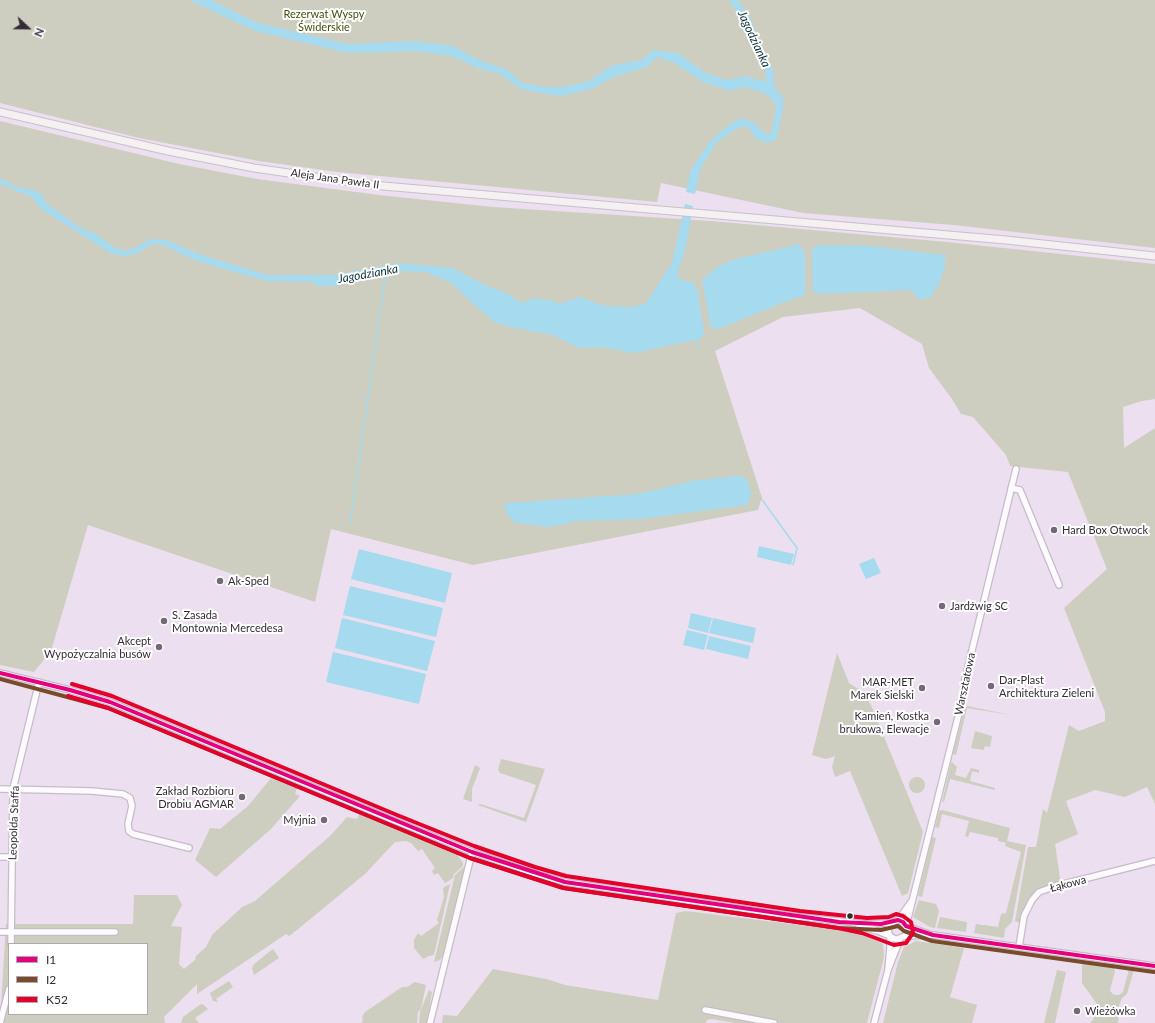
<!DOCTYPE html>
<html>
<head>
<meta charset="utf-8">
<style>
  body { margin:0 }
  #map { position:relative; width:1155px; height:1023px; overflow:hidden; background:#ecdfef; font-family:Lato,sans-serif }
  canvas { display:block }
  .legend { position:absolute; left:8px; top:943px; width:140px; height:72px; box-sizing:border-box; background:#fff; border:1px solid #aeaaaf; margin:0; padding:5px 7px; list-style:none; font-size:12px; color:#342b36 }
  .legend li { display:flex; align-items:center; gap:8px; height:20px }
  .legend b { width:20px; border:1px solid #aeaaaf }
  .north { position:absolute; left:8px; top:8px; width:40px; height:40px; -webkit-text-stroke:3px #fff; paint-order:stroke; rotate:112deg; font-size:11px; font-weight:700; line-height:16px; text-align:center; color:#342b36 }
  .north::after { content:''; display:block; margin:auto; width:14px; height:18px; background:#342b36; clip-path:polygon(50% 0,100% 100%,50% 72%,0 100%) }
</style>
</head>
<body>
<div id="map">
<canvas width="1155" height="1023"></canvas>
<ul class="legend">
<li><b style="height:5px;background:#e5007d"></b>I1</li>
<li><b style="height:5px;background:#7a4b2a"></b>I2</li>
<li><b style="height:5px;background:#e4002b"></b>K52</li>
</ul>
<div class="north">N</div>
</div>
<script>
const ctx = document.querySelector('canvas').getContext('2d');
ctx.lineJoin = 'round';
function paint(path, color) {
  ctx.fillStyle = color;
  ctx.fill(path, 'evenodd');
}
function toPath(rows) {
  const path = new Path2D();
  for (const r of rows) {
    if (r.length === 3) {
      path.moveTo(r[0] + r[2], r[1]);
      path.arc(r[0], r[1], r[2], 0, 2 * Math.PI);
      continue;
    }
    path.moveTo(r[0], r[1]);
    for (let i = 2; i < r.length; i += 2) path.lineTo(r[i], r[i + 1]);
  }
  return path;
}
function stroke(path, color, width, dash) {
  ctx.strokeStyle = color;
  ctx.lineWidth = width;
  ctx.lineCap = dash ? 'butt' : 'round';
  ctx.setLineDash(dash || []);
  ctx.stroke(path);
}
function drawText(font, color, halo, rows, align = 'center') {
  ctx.font = font + ' Lato,sans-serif';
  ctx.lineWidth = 4;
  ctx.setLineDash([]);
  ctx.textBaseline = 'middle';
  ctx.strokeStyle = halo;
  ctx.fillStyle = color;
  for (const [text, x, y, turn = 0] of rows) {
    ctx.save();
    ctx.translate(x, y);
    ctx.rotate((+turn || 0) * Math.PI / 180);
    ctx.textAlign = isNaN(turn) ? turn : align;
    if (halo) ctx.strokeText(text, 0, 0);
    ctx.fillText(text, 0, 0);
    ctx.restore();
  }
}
paint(toPath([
  [0,0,1155,0,1155,248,954,225,803,213,661,183,657,202,337,172,259,161,139,138,0,103],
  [0,121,179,164,257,179,379,195,493,207,711,221,947,242,1155,264,1155,399,1142,401,1123,407,1124,448,1155,428,1155,804,1147,787,1125,797,1095,790,1066,801,1078,834,1055,844,1061,885,1049,888,1032,900,1022,924,1015,921,1028,847,1036,847,1043,809,1047,813,1069,725,1079,731,1105,721,1105,712,1064,608,1107,569,1068,472,1010,466,1006,455,973,417,961,414,952,399,929,368,922,344,860,308,783,317,715,351,763,501,761,500,758,510,473,565,331,529,315,602,88,525,51,651,34,672,0,665],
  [837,653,849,683,863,692,871,705,923,832,908,893,902,896,850,771,835,777,832,767,835,756,826,759,812,755],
  [967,706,1011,715,967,708,956,755,953,754,964,710],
  [975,731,992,736,990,747,985,746,984,750,971,748],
  [501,759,545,769,526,822,478,805,480,804,524,818,536,785,500,773,498,770],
  [952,762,957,767,955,775,966,778,971,768,979,770,979,773,972,771,970,781,995,788,995,790,950,779,944,802,942,802,951,763],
  [475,765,480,768,472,789,472,802,463,799],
  [917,785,8],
  [271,778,297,788,295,794,300,796,271,829,216,877,195,860,210,828,220,829,248,806],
  [942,810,1010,828,1007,841,1026,845,1012,922,1005,929,1004,938,974,933,976,924,998,927,1001,914,1006,913,1021,852,1005,846,1006,843,998,841,998,838,970,832,968,837,965,836,969,821,942,814,939,828,935,827,939,811],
  [360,813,456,853,463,863,463,866,454,874,453,878,445,883,438,873,434,875,432,871,435,868,422,849,418,851,411,843,406,841,395,842,365,874,292,934,289,936,286,934,197,994,197,984,164,1017,165,1023,0,1023,6,924,133,924,134,895,177,895,182,905,171,926,182,927,179,964,184,969,195,960,196,956,206,947,212,935,242,907,255,901,331,835,347,817,357,819],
  [9,944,147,944,147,1014,9,1014],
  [932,837,936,838,922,897,918,896],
  [465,866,444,954,440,960,434,962,455,875],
  [450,884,434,955,429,956,423,959,414,948,414,940,418,933,421,936,439,923,437,920,444,897,443,888],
  [919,900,936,904,939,911,935,928,930,927,913,917],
  [686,911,856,932,883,944,884,957,867,1023,734,1023,712,1019,707,1020,706,1023,442,1023,443,1015,457,1016,493,969,546,979,565,985,658,1000,676,913],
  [940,917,967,922,966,932,937,928],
  [916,941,964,948,950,997,977,1005,972,1023,883,1023,898,962,904,947],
  [273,949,279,958,254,975,252,968,254,964],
  [1082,963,1113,967,1115,971,1110,991,1114,995,1119,995,1123,992,1129,969,1134,970,1127,994,1122,998,1118,1008,1119,1014,1118,1023,1090,1023,1093,1020,1095,1010,1102,1011,1082,983],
  [1057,970,1066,972,1055,1023,1044,1023],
  [229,981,233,987,216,999,218,1002,213,1001,210,993],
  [415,982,426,985,421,1009,418,1012,417,1023,361,1023,363,1021,362,1017,365,1012,402,987,407,987],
  [429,990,432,992,427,1023,419,1023,420,1012],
  [201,1004,204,1005,208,1009,195,1018,199,1023,181,1023,183,1017]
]), '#cdcebf');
paint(toPath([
  [189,0,211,0,258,23,348,44,415,41,453,46,481,61,506,69,523,83,546,87,562,87,587,82,613,65,642,60,653,50,678,53,706,73,728,80,746,76,766,82,766,71,754,51,743,22,729,0,738,0,751,19,761,47,773,69,775,89,783,96,783,109,776,140,766,143,754,138,751,130,744,126,736,129,716,143,700,170,695,194,686,192,691,169,711,140,729,125,738,119,745,119,754,122,762,131,768,135,771,132,774,121,776,106,774,101,764,93,745,87,730,91,703,82,674,63,657,57,647,67,614,77,592,89,562,96,545,94,521,89,500,74,480,69,451,56,415,51,347,53,255,31],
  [0,178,17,187,34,190,44,196,43,198,48,204,79,227,82,227,89,233,90,230,115,248,126,251,139,246,151,239,166,240,199,254,267,275,333,275,400,263,453,268,485,285,509,294,521,303,530,300,531,298,554,301,559,304,580,297,605,306,634,307,646,303,672,263,685,204,693,206,686,247,677,275,682,280,692,282,697,289,704,330,703,336,699,339,635,353,601,347,579,348,553,335,515,328,496,323,480,310,450,282,431,275,428,272,400,271,384,279,380,275,340,282,341,286,315,286,314,282,266,281,197,261,163,245,152,244,140,252,127,256,112,254,41,209,32,197,0,184],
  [798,244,805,252,805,295,782,303,718,329,711,328,702,280,717,267,735,259,789,247],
  [819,245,870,246,945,255,945,267,938,286,931,297,920,300,910,290,819,294,813,292,812,249],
  [739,476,746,478,750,487,751,495,747,505,641,519,577,521,550,527,515,523,507,514,504,505,508,503,638,494,697,480],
  [759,546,794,554,791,565,757,557],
  [359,549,452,573,445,603,351,579],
  [874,558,881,573,866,579,859,564],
  [350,586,443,608,436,637,343,615],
  [691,613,712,618,708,633,688,628],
  [342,618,435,641,427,671,335,648],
  [713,618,756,628,753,643,709,633],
  [687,630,708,635,704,650,683,645],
  [709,636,751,646,748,659,706,649],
  [333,652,426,674,419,704,326,682]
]), '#a6daee');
stroke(toPath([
  [695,339,699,348],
  [763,501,797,548,793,565],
  [350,524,385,277]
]), '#a6daee', 1.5);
const minor = toPath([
  [1011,488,1020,490,1059,585],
  [0,673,70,690,110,702,395,821,472,852,533,873,565,882,799,917,867,924,891,923],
  [0,789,92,791,123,794,130,798,132,806,128,824,129,831,133,834,189,848],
  [0,857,13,857],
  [898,920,911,902],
  [859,926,878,931,890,936,895,939,897,939,905,936,907,931,906,926,903,922,898,920,893,922,889,926,888,931,890,936,890,948,888,970],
  [906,926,964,693,965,679,1016,469],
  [906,926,929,934],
  [0,932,115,932],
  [905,936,933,935,1155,966],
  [11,944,13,789,39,682],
  [1019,947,1024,916,1032,900,1039,892,1056,886,1155,861],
  [705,1010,774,1023],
  [0,1023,9,989],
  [430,1023,472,852],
  [874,1023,888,970,900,939]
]);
const major = toPath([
  [0,112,168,151,254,168,372,185,1006,240,1155,256]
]);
stroke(minor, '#c6bcc9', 8);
stroke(major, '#c7c1c9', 9);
stroke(minor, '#fcfafd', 5.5);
stroke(major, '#f5f0f2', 7);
stroke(toPath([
  [0,673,70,690,110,702,472,852,565,882,839,922,881,924,898,920,903,922,906,926,933,935,1155,966]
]), '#e5007d', 4);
stroke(toPath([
  [0,679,108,708,470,858,564,888,838,928,881,930,898,926,904,931,932,941,1154,972]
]), '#7a4b2a', 4);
stroke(toPath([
  [68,696,108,708,470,858,563,888,838,928,862,933,894,945,906,943,913,933,911,922,903,916,896,914,889,917,867,918,800,911,566,876,535,867,474,846,397,815,112,696,72,684]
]), '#e4002b', 4);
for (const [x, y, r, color] of [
  [1054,530,4,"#746a77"],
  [220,581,4,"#746a77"],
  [942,606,4,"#746a77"],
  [164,621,4,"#746a77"],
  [159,647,4,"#746a77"],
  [991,686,4,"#746a77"],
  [922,688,4,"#746a77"],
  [937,722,4,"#746a77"],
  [242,797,4,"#746a77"],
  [324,820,4,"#746a77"],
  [850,916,3.5,"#342b36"],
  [1077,1011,4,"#746a77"]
]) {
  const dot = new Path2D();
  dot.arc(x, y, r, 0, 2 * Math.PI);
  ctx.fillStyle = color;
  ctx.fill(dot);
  stroke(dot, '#fff', 1.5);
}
drawText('11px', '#41510e', '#fff', [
  ["Rezerwat Wyspy",324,14],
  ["Świderskie",324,27]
]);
drawText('11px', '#342b36', '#fff', [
  ["Aleja Jana Pawła II",335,179,8],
  ["Warsztatowa",965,684,-78],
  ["Leopolda Staffa",14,823,-88],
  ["Łąkowa",1068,884,-14]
]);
drawText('11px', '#342b36', '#fff', [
  ["Hard Box Otwock",1062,530],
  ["Ak-Sped",228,581],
  ["Jardźwig SC",950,606],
  ["S. Zasada",172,615],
  ["Montownia Mercedesa",172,628],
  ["Akcept",151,641,"right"],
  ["Wypożyczalnia busów",151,654,"right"],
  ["Dar-Plast",999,680],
  ["Architektura Zieleni",999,693],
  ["MAR-MET",914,682,"right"],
  ["Marek Sielski",914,695,"right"],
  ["Kamień, Kostka",929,716,"right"],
  ["brukowa, Elewacje",929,729,"right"],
  ["Zakład Rozbioru",234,791,"right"],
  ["Drobiu AGMAR",234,804,"right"],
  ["Myjnia",316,820,"right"],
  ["Wieżówka",1085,1011]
], 'left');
drawText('italic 12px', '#0d343d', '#fff', [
  ["Jagodzianka",754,39,65],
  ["Jagodzianka",368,274,-10]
]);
</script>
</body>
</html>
